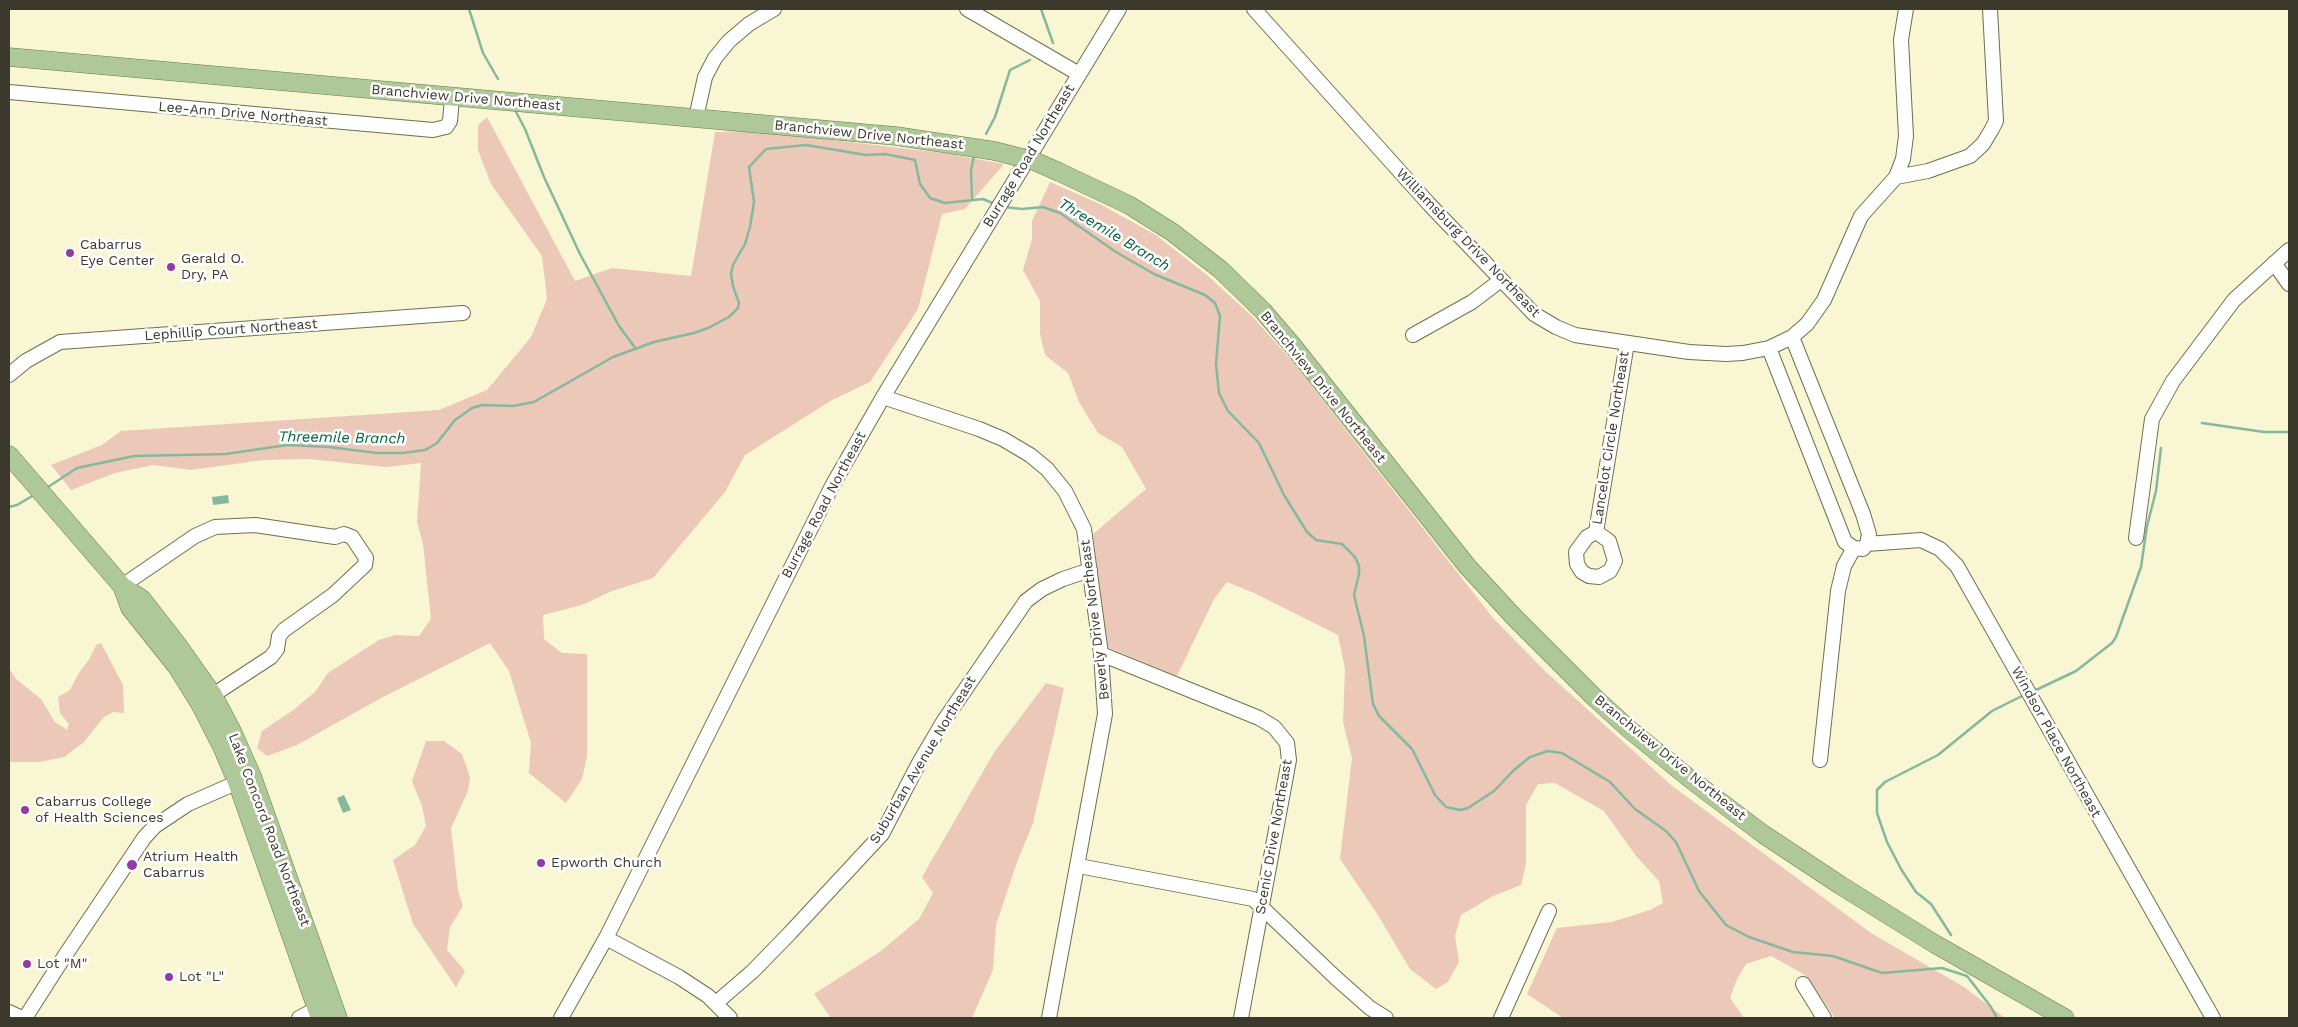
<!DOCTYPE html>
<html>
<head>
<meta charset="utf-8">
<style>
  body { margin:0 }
  #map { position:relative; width:2298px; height:1027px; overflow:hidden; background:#f9f6d3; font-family:"Work Sans",sans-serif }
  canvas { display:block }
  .frame { position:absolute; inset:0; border:10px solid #3b392c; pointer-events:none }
</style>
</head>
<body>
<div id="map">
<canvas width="2298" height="1027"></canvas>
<div class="frame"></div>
</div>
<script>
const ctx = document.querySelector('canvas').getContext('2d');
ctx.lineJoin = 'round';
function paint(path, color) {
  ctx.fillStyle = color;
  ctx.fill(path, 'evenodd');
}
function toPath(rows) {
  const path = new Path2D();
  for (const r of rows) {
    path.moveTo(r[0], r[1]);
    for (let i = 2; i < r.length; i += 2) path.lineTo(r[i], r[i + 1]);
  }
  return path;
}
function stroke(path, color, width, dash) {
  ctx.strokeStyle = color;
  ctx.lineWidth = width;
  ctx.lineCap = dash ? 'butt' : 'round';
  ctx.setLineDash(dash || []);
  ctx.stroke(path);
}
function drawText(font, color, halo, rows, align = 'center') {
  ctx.font = font + ' "Work Sans",sans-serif';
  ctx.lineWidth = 5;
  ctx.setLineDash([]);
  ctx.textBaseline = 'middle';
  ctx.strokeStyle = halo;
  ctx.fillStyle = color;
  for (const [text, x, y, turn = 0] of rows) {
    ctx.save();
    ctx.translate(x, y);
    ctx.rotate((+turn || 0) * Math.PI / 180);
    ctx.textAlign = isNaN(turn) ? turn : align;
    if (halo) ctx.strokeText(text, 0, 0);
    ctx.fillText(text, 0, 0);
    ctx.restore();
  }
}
paint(toPath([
  [487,117,575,281,612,268,691,276,715,132,748,131,806,137,943,153,1004,164,965,209,942,214,918,309,870,382,832,400,745,455,725,492,653,578,612,591,582,605,543,615,544,639,562,653,587,654,587,756,582,779,566,803,529,773,531,743,509,671,490,643,383,697,297,745,267,756,257,748,262,731,292,711,315,692,328,673,379,640,395,635,419,636,431,619,423,544,417,522,421,463,386,467,309,459,263,460,191,470,153,465,115,473,71,490,51,465,102,445,121,431,439,410,487,390,531,337,547,299,542,256,491,184,478,150,478,125],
  [1050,182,1100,204,1156,235,1208,276,1252,316,1293,362,1493,618,1546,672,1671,785,1871,933,1964,987,2005,1018,1835,1018,1805,975,1771,956,1746,964,1737,979,1730,998,1744,1018,1563,1018,1527,994,1557,928,1612,922,1650,910,1663,903,1659,881,1636,856,1604,811,1555,783,1538,784,1526,805,1526,864,1521,885,1493,896,1461,915,1455,936,1459,962,1448,982,1436,989,1410,969,1376,912,1340,859,1352,758,1343,722,1345,669,1338,635,1254,593,1227,582,1214,599,1177,676,1107,647,1093,534,1146,489,1122,447,1098,433,1079,402,1068,373,1045,355,1040,334,1040,301,1023,270,1032,239,1032,221],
  [101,643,123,685,124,713,113,712,103,718,84,742,64,757,40,762,9,762,9,668,16,679,41,699,55,722,67,730,69,724,60,713,58,697,70,690,80,671,89,660,96,645],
  [1046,683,1064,688,1054,733,1033,823,1016,865,996,925,993,970,972,1018,831,1018,814,994,881,951,919,919,933,893,922,877,995,751],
  [426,741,444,741,462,754,470,777,468,791,451,828,458,891,463,906,450,927,447,950,465,971,456,987,413,924,393,860,415,845,426,826,422,806,412,781]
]), '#ebc8b8');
paint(toPath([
  [228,495,229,503,213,505,212,497],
  [344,795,351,810,343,813,337,798]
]), '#85b89d');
stroke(toPath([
  [469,9,483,53,498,79],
  [1041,9,1053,43],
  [515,110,525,129,544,177,580,254,619,326,636,349],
  [986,134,995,117,1010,70,1030,60],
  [972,200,971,170,974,156],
  [1005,207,1022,209,1043,207,1060,213,1116,252,1154,274,1205,295,1215,303,1220,316,1216,364,1219,393,1228,411,1259,443,1284,495,1307,532,1316,540,1342,544,1355,557,1359,566,1359,574,1354,595,1364,636,1373,704,1379,716,1412,749,1435,795,1446,807,1460,810,1468,808,1494,791,1514,770,1530,757,1548,751,1562,753,1610,782,1635,809,1666,831,1676,842,1699,891,1726,925,1749,937,1793,952,1833,956,1882,973,1942,968,1967,976,1991,1007,1997,1018],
  [2202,423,2264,432,2289,432],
  [45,489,77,468,134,456,226,454,287,445,329,447,377,453,403,453,425,450,437,443,455,420,472,408,482,405,513,406,534,402,613,357,654,342,694,333,708,328,729,317,738,308,739,303,733,286,731,274,733,265,745,244,750,227,754,202,749,167,766,149,806,145,866,155,885,154,915,160,920,184,930,198,945,203,983,199,995,204],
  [9,507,17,505,34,495],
  [2036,690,2076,671,2112,643,2116,637,2141,567,2147,526,2156,491,2161,448],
  [1951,935,1931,904,1916,892,1901,869,1887,842,1877,813,1877,790,1885,782,1938,755,1992,711,2022,696]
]), '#85b89d', 2.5);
const minor = toPath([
  [967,9,1079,74],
  [1254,9,1429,204,1534,314,1556,327,1575,335,1689,352,1726,354,1743,353,1769,348,1792,337,1807,324,1824,300,1861,216,1896,177,1903,159,1906,136,1901,40,1906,9],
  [9,92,433,130,446,127,450,121,452,98],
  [696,118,705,77,715,58,729,41,749,24,774,9],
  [1896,177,1928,171,1970,156,1983,144,1992,129,1996,121,1990,9],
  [2274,263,2289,284],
  [1413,335,1472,302,1501,280],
  [1792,337,1863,514,1869,534,1867,544],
  [1769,348,1845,542,1854,548,1863,549,1867,544,1921,540,1940,549,1957,566,2213,1018],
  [9,375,26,361,60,342,463,313],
  [883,397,979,429,1003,439,1030,455,1047,469,1065,491,1084,529,1101,654,1105,714,1049,1018],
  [1596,532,1609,541,1615,561,1610,571,1599,577,1589,576,1582,572,1577,564,1576,552,1587,537,1596,532,1627,343],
  [2136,538,2152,419,2173,381,2234,300,2289,250],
  [122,586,195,536,215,527,255,525,335,537,344,534,352,537,366,558,365,565,333,595,284,630,279,636,277,649,271,657,213,695],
  [1101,654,1259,718,1274,727,1287,743,1289,760,1241,1018],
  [1820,760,1838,591,1844,566,1854,548],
  [1079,866,1253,899,1337,979,1370,1008,1386,1018],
  [606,938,679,977,708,996,730,1018],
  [1803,984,1824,1018],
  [716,1003,753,971,790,933,882,834,919,763,943,722,1026,601,1042,589,1063,579,1090,570],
  [9,1012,22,1018],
  [25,1018,64,957,144,838,155,826,188,804,245,779],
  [299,1018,316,1009,323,1002],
  [561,1018,606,938,832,486,883,397,1119,9],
  [1501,1018,1549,911]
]);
const major = toPath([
  [9,57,896,136,995,151],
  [1059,172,1129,205,1172,232,1221,270,1263,311,1293,346,1467,566,1514,617,1595,698,1629,729,1689,778,1763,834,1840,885,1935,944,2065,1018],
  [9,455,122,586,142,599,177,644,213,695,233,733,252,776,338,1018],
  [122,586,130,608,177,667,200,704,222,747,237,782,320,1018]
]);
stroke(minor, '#706e4f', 16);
stroke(major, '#637f47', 19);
stroke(minor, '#fff', 14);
stroke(major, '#afc89a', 18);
const majorBridge = toPath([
  [995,151,1034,161,1059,172]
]);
stroke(majorBridge, '#637f47', 19, []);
stroke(majorBridge, '#afc89a', 18);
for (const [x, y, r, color] of [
  [70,253,5,"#943aa5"],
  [171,267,5,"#943aa5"],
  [25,810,5,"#943aa5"],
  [541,863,5,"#943aa5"],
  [132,865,6,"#943aa5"],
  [27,964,5,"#943aa5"],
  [169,977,5,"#943aa5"]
]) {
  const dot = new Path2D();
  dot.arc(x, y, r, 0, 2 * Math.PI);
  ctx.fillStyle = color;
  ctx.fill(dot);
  stroke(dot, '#fff', 2);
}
drawText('14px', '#3b392c', '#fff', [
  ["Branchview Drive Northeast",466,98,5],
  ["Lee-Ann Drive Northeast",243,114,5],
  ["Branchview Drive Northeast",869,135,6],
  ["Burrage Road Northeast",1029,156,-59],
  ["Williamsburg Drive Northeast",1468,243,46],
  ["Lephillip Court Northeast",231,330,-4],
  ["Branchview Drive Northeast",1323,387,51],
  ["Lancelot Circle Northeast",1611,438,-81],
  ["Burrage Road Northeast",824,505,-62],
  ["Beverly Drive Northeast",1095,620,-97],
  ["Windsor Place Northeast",2056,742,61],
  ["Branchview Drive Northeast",1670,758,39],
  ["Suburban Avenue Northeast",923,760,-59],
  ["Lake Concord Road Northeast",269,830,69],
  ["Scenic Drive Northeast",1274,837,-80]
]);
drawText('14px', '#3b392c', '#fff', [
  ["Cabarrus",80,245],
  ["Eye Center",80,261],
  ["Gerald O.",181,259],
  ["Dry, PA",181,275],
  ["Cabarrus College",35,802],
  ["of Health Sciences",35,818],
  ["Atrium Health",143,857],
  ["Cabarrus",143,873],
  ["Epworth Church",551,863],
  ["Lot \"M\"",37,964],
  ["Lot \"L\"",179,977]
], 'left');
drawText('italic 15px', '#036341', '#fff', [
  ["Threemile Branch",1114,235,31],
  ["Threemile Branch",342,438,1]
]);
</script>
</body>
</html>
